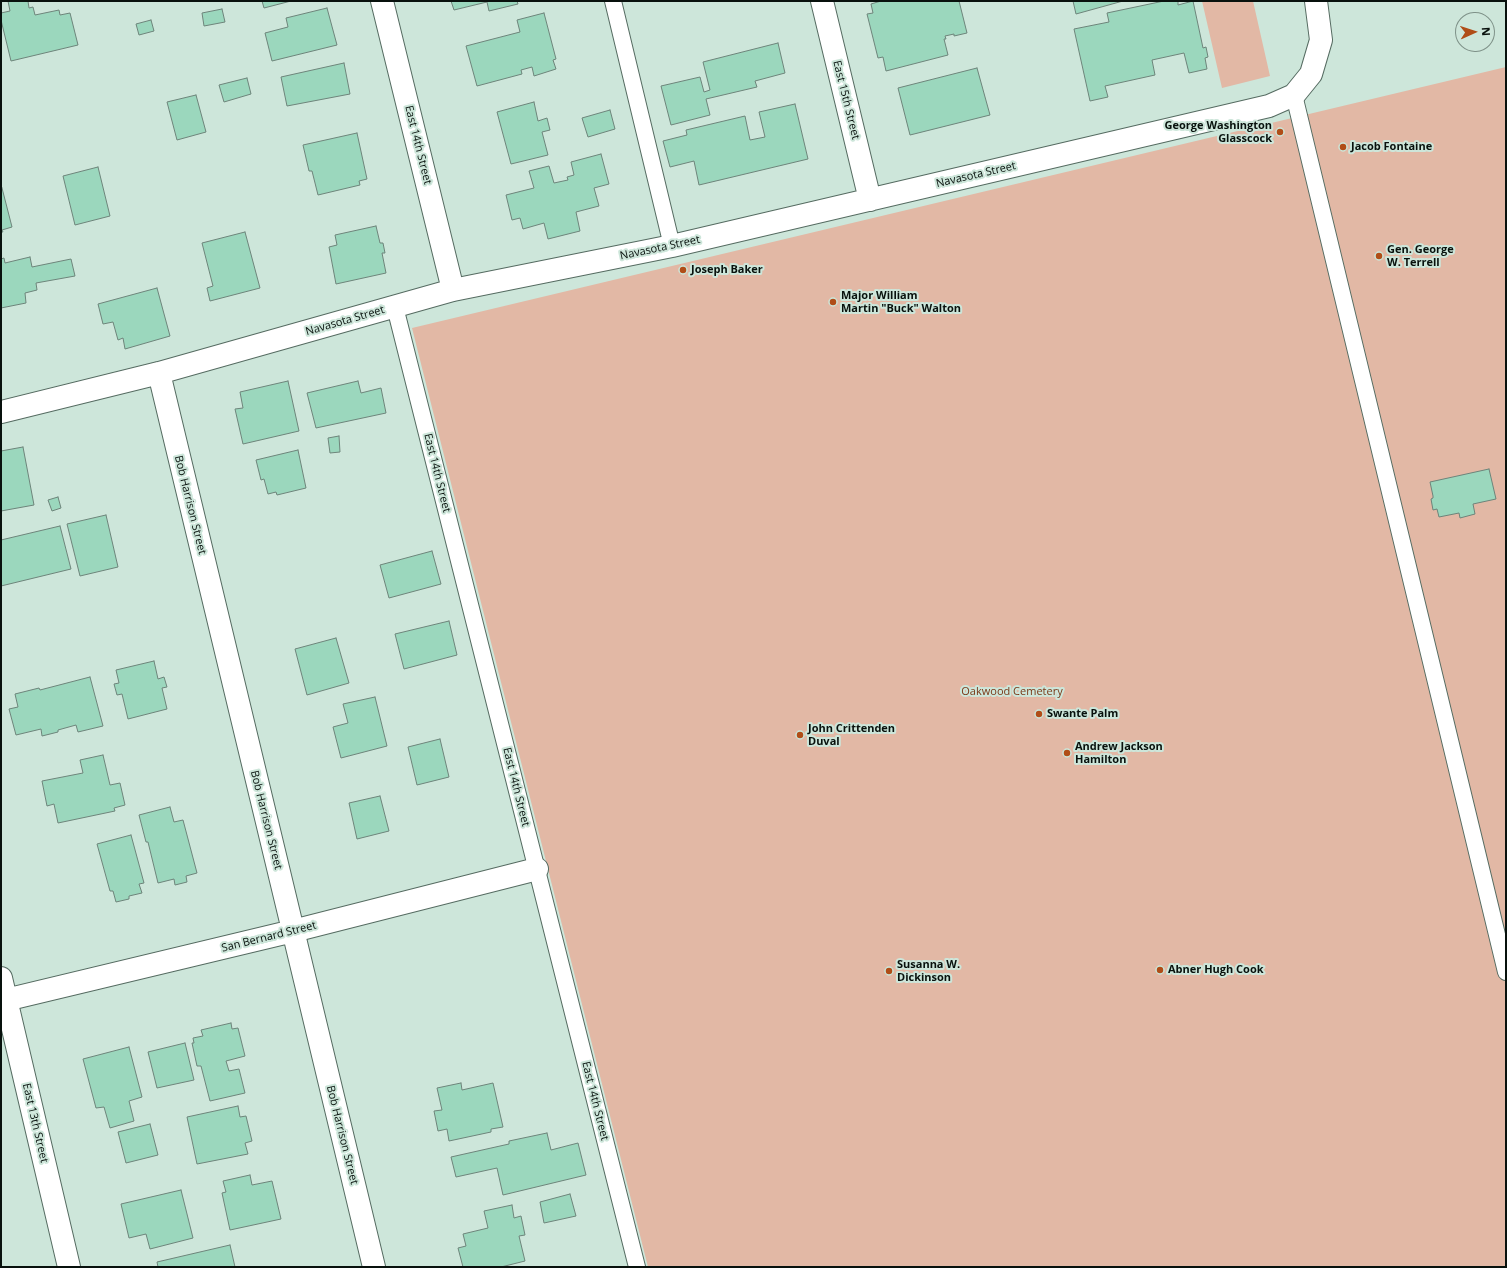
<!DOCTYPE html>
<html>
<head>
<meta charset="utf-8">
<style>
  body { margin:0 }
  #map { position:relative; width:1507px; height:1268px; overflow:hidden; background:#cde6da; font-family:"Open Sans",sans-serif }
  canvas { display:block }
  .frame { position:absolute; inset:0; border:2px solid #08110d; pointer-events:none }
  .north { position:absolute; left:1455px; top:12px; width:40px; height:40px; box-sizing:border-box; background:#cde6da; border:1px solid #7e9188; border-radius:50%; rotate:87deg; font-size:11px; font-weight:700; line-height:16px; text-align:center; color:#08110d }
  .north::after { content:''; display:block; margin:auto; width:14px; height:18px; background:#b04d17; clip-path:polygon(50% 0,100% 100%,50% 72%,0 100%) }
</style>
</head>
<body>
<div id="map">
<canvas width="1507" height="1268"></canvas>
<div class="frame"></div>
<div class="north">N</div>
</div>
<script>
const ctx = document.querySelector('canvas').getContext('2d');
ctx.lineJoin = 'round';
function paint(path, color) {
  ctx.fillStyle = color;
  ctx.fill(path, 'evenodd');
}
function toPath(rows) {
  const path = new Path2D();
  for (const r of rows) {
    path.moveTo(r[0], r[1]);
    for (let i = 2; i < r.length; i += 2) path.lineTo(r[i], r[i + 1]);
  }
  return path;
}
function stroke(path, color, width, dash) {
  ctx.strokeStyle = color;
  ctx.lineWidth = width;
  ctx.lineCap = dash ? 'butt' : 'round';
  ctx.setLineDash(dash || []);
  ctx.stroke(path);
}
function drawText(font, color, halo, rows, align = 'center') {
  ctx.font = font + ' "Open Sans",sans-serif';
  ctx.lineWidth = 4;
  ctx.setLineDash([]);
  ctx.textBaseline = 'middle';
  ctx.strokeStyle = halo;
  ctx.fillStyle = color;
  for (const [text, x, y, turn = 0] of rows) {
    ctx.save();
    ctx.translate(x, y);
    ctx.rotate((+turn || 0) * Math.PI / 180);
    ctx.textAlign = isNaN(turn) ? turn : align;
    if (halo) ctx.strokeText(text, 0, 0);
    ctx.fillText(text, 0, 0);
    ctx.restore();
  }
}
paint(toPath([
  [1202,1,1253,1,1270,76,1222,88],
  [1506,67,1506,1267,648,1267,412,328]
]), '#e2b8a5');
const building = toPath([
  [8,1,28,1,29,8,33,7,35,15,59,10,60,15,70,13,78,45,11,61,1,20,1,13,10,11,8,1],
  [262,1,291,1,264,8,262,1],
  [451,1,517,1,518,4,489,11,487,2,454,10,451,1],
  [881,1,959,1,967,33,954,36,954,34,945,36,946,39,944,39,948,55,886,71,883,57,878,58,867,14,873,13,871,4,881,1],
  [1073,1,1123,1,1076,14,1073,1],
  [1164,1,1178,1,1178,5,1193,1,1203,48,1206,47,1208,57,1205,58,1207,69,1189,73,1184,53,1152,60,1155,75,1105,86,1108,97,1090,101,1074,29,1109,22,1107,13,1164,1],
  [327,8,337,45,272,61,265,33,288,27,286,18,327,8],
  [222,9,225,22,204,26,202,13,222,9],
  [544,13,556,59,553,60,556,69,534,76,532,67,521,70,522,74,477,86,466,46,520,32,517,20,544,13],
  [151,20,154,31,139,35,136,24,151,20],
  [778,43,785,73,755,81,757,87,706,99,710,115,671,125,661,86,700,77,704,92,710,90,703,62,778,43],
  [344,63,350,94,287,106,281,77,344,63],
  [977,68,990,115,910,135,898,88,977,68],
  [247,78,251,94,224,102,219,85,247,78],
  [196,95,206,132,177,140,167,102,196,95],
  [534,102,538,121,547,118,550,130,542,132,548,155,511,164,497,112,534,102],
  [795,104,808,159,699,185,694,161,670,167,663,141,687,135,686,130,745,116,750,140,765,137,759,112,795,104],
  [610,110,615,129,588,137,582,118,610,110],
  [357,133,367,179,359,181,360,185,318,195,312,171,309,171,303,145,357,133],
  [601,154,609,184,594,188,599,206,576,212,580,231,548,239,544,223,523,229,520,218,512,220,506,195,534,188,529,171,549,166,554,183,568,180,567,177,574,175,571,162,601,154],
  [98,167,110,216,75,225,63,176,98,167],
  [2,188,12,227,2,230,3,232,1,232,1,189,2,188],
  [376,226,380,243,383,243,385,253,382,253,386,273,336,284,329,247,337,245,335,235,376,226],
  [245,232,260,288,210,301,207,288,213,286,202,243,245,232],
  [30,257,32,267,71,259,75,276,36,283,37,290,25,293,26,303,1,308,1,259,4,258,5,263,30,257],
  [157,288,170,336,125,349,123,338,118,340,113,322,103,324,98,304,157,288],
  [288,381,299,431,243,444,235,409,243,408,240,392,288,381],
  [358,381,361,393,381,388,386,413,316,428,307,393,358,381],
  [339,436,340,452,330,453,328,438,339,436],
  [23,447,34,505,1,511,1,451,23,447],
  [298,450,306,488,277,495,276,492,268,494,264,479,261,480,256,460,298,450],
  [1489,469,1496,499,1473,504,1475,514,1460,518,1459,513,1439,517,1437,509,1433,510,1431,499,1433,498,1433,496,1430,482,1489,469],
  [58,497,61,508,52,511,48,500,58,497],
  [106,515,118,567,80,576,67,524,106,515],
  [60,526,71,569,1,586,1,540,60,526],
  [432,551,441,584,389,598,380,565,432,551],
  [449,621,457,655,404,669,395,634,449,621],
  [336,638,349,683,307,695,295,649,336,638],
  [154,661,158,679,164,677,167,687,162,688,167,709,128,719,122,694,117,695,114,684,119,683,116,670,154,661],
  [90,677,103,726,78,732,76,725,58,730,58,732,42,736,41,729,16,735,9,709,18,707,15,694,39,688,40,690,90,677],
  [375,697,387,746,341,758,333,727,348,723,343,704,375,697],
  [440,739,449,777,417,785,408,747,440,739],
  [103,755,110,785,120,783,125,805,114,808,115,811,58,823,54,804,47,806,42,781,83,773,80,760,103,755],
  [380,796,389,831,357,839,349,803,380,796],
  [170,807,174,822,183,820,197,873,186,876,187,882,175,885,174,879,158,883,148,842,146,842,139,815,170,807],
  [131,835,144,883,139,884,142,893,129,896,129,899,116,902,113,891,110,891,97,844,131,835],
  [231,1023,232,1029,238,1028,245,1056,226,1061,229,1071,239,1069,245,1093,210,1101,201,1066,197,1066,192,1043,194,1043,193,1038,203,1036,201,1030,231,1023],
  [185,1043,194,1080,157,1088,148,1052,185,1043],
  [129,1047,142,1097,129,1101,134,1121,110,1128,104,1107,96,1108,83,1059,129,1047],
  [461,1083,462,1090,493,1083,503,1127,491,1129,491,1132,449,1141,447,1129,438,1131,434,1111,442,1110,437,1088,461,1083],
  [238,1106,240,1117,246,1116,252,1141,245,1143,248,1154,197,1164,187,1117,238,1106],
  [150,1124,158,1155,126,1163,118,1132,150,1124],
  [547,1133,551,1150,578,1143,586,1175,503,1195,497,1168,456,1177,451,1157,509,1144,509,1141,547,1133],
  [250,1175,252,1185,272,1181,281,1219,230,1230,222,1193,226,1192,223,1181,250,1175],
  [181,1190,193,1238,150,1249,146,1234,129,1238,121,1204,181,1190],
  [570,1194,576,1216,544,1223,540,1202,570,1194],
  [512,1205,514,1218,521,1216,525,1235,519,1236,525,1261,501,1267,463,1267,458,1248,466,1246,463,1234,488,1228,484,1211,512,1205],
  [230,1245,235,1267,158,1267,157,1262,230,1245]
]);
paint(building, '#9bd7bd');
stroke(building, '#6d847a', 1);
const service = toPath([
  [613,1,672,246],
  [1294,95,1506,972],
  [395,307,637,1267]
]);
const minor = toPath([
  [382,1,453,290],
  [822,1,870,200],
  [159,373,374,1267],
  [1,412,159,373,453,290,672,246,1269,106,1294,95,1311,74,1321,40,1316,1],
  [1,978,69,1267],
  [1,1001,293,931,537,869]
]);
stroke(service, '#556b61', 18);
stroke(minor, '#556b61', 24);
stroke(service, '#fff', 16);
stroke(minor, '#fff', 22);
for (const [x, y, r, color] of [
  [1280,132,4,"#b04d17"],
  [1343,147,4,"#b04d17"],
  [1379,256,4,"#b04d17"],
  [683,270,4,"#b04d17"],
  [833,302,4,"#b04d17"],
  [1039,714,4,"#b04d17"],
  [800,735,4,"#b04d17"],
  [1067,753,4,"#b04d17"],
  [1160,970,4,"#b04d17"],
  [889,971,4,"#b04d17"]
]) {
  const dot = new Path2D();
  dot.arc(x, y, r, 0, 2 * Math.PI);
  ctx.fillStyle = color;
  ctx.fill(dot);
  stroke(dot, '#cde6da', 1.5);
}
drawText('11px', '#08110d', '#cde6da', [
  ["East 15th Street",846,100,76],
  ["East 14th Street",418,145,76],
  ["Navasota Street",976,175,-13],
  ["Navasota Street",660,248,-12],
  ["Navasota Street",345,321,-16],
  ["East 14th Street",437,473,76],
  ["Bob Harrison Street",190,505,76],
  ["East 14th Street",516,787,76],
  ["Bob Harrison Street",266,820,76],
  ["San Bernard Street",269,937,-14],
  ["East 14th Street",595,1101,76],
  ["East 13th Street",35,1123,77],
  ["Bob Harrison Street",342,1135,76]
]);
drawText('bold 11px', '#08110d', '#cde6da', [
  ["George Washington",1272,126,"right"],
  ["Glasscock",1272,139,"right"],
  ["Jacob Fontaine",1351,147],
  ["Gen. George",1387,250],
  ["W. Terrell",1387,263],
  ["Joseph Baker",691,270],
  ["Major William",841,296],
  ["Martin \"Buck\" Walton",841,309],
  ["Swante Palm",1047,714],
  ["John Crittenden",808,729],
  ["Duval",808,742],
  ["Andrew Jackson",1075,747],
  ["Hamilton",1075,760],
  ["Susanna W.",897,965],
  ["Dickinson",897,978],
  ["Abner Hugh Cook",1168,970]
], 'left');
drawText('11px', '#793817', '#cde6da', [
  ["Oakwood Cemetery",1012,692]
]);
</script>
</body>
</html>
